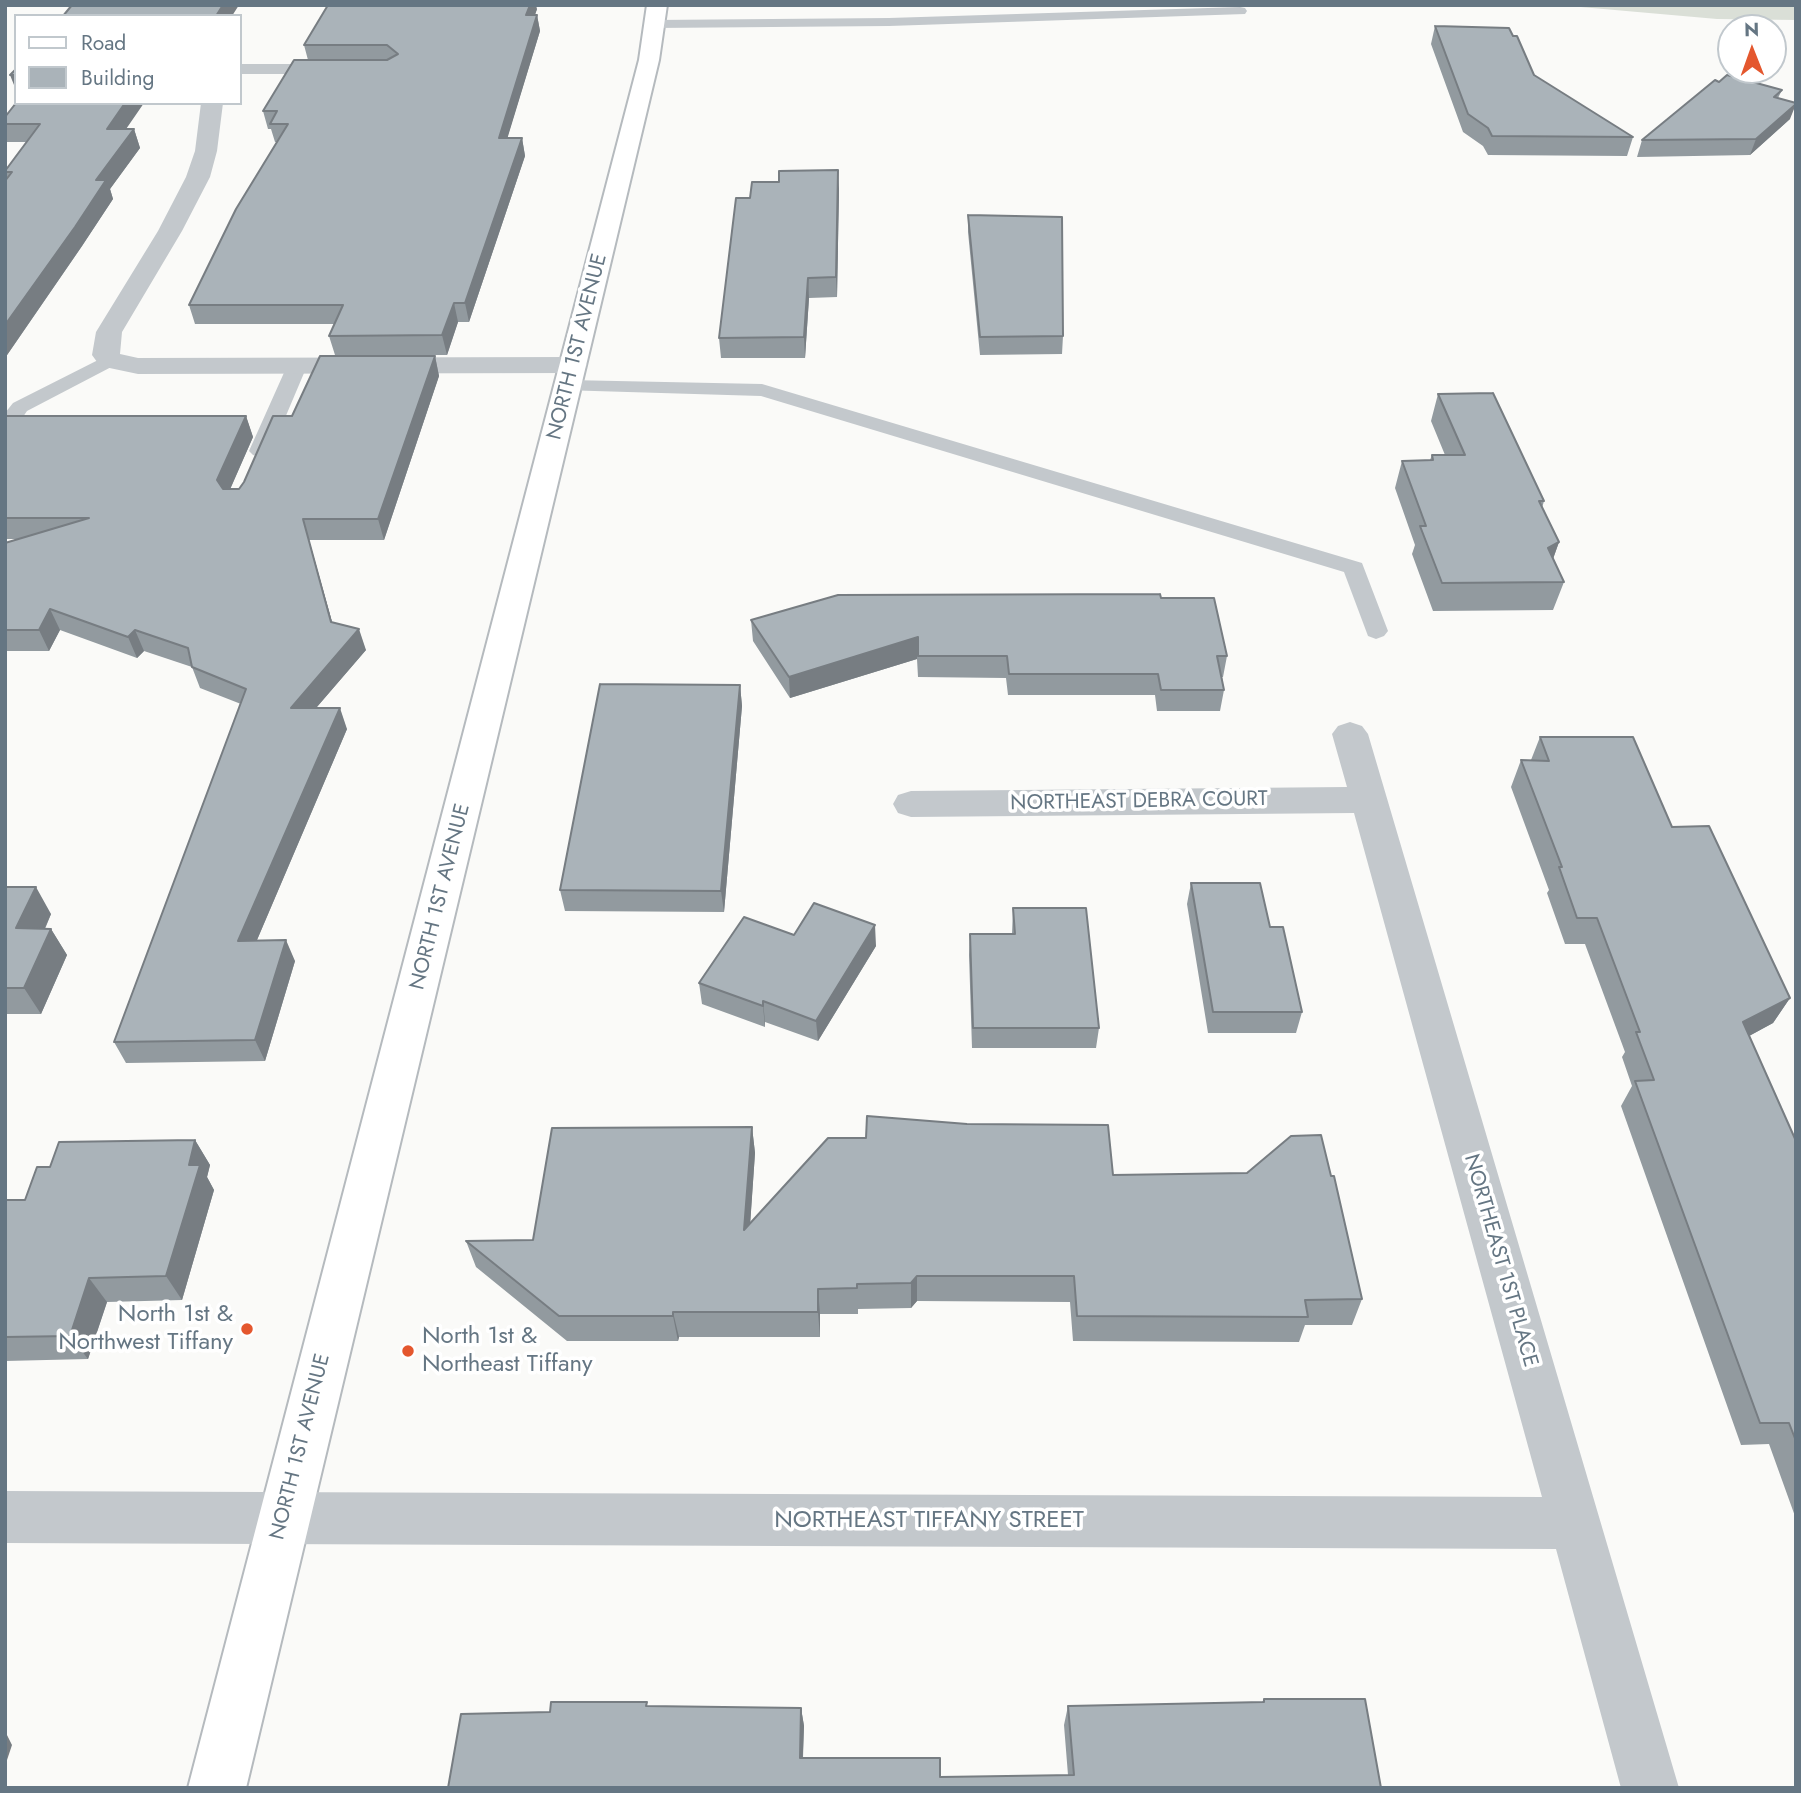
<!DOCTYPE html>
<html>
<head>
<meta charset="utf-8">
<style>
  body { margin:0 }
  #map { position:relative; width:1801px; height:1793px; overflow:hidden; background:#fafaf8; font-family:Jost,sans-serif }
  canvas { display:block }
  .frame { position:absolute; inset:0; border:7px solid #657683; pointer-events:none }
  .legend { position:absolute; left:14px; top:14px; width:228px; height:91px; box-sizing:border-box; background:#fff; border:2px solid #c1c8cd; margin:0; padding:9px 12px; list-style:none; font-size:21px; color:#657683 }
  .legend li { display:flex; align-items:center; gap:14px; height:35px }
  .legend b { width:35px; border:2px solid #c1c8cd }
  .north { position:absolute; left:1717px; top:14px; width:70px; height:70px; box-sizing:border-box; background:#fff; border:2px solid #c1c8cd; border-radius:50%; rotate:359deg; font-size:19px; font-weight:700; line-height:28px; text-align:center; color:#657683 }
  .north::after { content:''; display:block; margin:auto; width:24px; height:32px; background:#e4572e; clip-path:polygon(50% 0,100% 100%,50% 72%,0 100%) }
</style>
</head>
<body>
<div id="map">
<canvas width="1801" height="1793"></canvas>
<div class="frame"></div>
<ul class="legend">
<li><b style="height:9px;background:#fff"></b>Road</li>
<li><b style="height:19px;background:#aab3b9"></b>Building</li>
</ul>
<div class="north">N</div>
</div>
<script>
const ctx = document.querySelector('canvas').getContext('2d');
ctx.lineJoin = 'round';
function paint(path, color) {
  ctx.fillStyle = color;
  ctx.fill(path, 'evenodd');
}
function toPath(rows) {
  const path = new Path2D();
  for (const r of rows) {
    path.moveTo(r[0], r[1]);
    for (let i = 2; i < r.length; i += 2) path.lineTo(r[i], r[i + 1]);
  }
  return path;
}
function stroke(path, color, width, dash) {
  ctx.strokeStyle = color;
  ctx.lineWidth = width;
  ctx.lineCap = dash ? 'butt' : 'round';
  ctx.setLineDash(dash || []);
  ctx.stroke(path);
}
function drawText(font, color, halo, rows, align = 'center') {
  ctx.font = font + ' Jost,sans-serif';
  ctx.lineWidth = 7;
  ctx.setLineDash([]);
  ctx.textBaseline = 'middle';
  ctx.strokeStyle = halo;
  ctx.fillStyle = color;
  for (const [text, x, y, turn = 0] of rows) {
    ctx.save();
    ctx.translate(x, y);
    ctx.rotate((+turn || 0) * Math.PI / 180);
    ctx.textAlign = isNaN(turn) ? turn : align;
    if (halo) ctx.strokeText(text, 0, 0);
    ctx.fillText(text, 0, 0);
    ctx.restore();
  }
}
paint(toPath([
  [1558,5,1796,5,1796,20,1717,19]
]), '#dadfd7');
const primary = toPath([
  [647,5,667,5,659,60,246,1788,188,1788,639,60,647,5]
]);
stroke(primary, '#b5babe', 4);
paint(toPath([
  [1240,7,1245,8,1247,11,1245,14,889,26,655,28,648,24,655,20,889,18,1240,7],
  [240,64,328,64,336,69,328,74,240,74,240,64],
  [110,354,117,356,120,360,117,364,27,411,12,433,5,435,5,413,13,403,110,354],
  [297,360,304,362,307,366,271,451,267,455,260,457,253,455,249,451,287,366,290,362,297,360],
  [568,380,762,384,1362,563,1388,631,1384,636,1376,639,1368,636,1344,572,761,396,561,390,558,386,561,382,568,380]
]), '#c3c8cc');
paint(toPath([
  [201,103,223,103,217,151,210,177,182,231,122,332,120,354,138,358,573,357,583,359,587,365,583,371,573,373,138,374,100,366,92,355,96,332,158,231,186,177,195,151,201,103],
  [1350,722,1362,726,1368,734,1679,1788,1621,1788,1556,1549,5,1543,5,1491,1542,1497,1354,813,911,817,898,813,893,804,898,795,911,791,1347,787,1332,734,1338,726,1350,722]
]), '#c3c8cc');
paint(primary, '#fff');
paint(toPath([
  [537,9,535,15,537,15,540,31,507,138,522,138,525,156,469,322,458,322,447,355,335,355,329,336,335,324,195,324,189,305,277,142,275,142,271,129,268,129,263,111,308,60,304,45],
  [1435,26,1513,36,1534,75,1633,137,1627,156,1488,155,1483,146,1463,132,1431,44],
  [1719,82,1782,90,1778,98,1790,119,1750,155,1637,157,1642,140],
  [5,117,134,129,140,148,110,189,113,199,82,246,5,358,5,181,7,179,5,171,27,142,7,142,5,139],
  [839,189,837,297,809,298,805,358,721,358,719,338,750,198],
  [968,215,1063,336,1062,354,980,355,968,232],
  [435,356,439,376,384,540,309,540,332,622,366,650,316,708,347,729,257,940,295,961,265,1061,126,1063,114,1042,241,704,200,688,192,667,144,651,137,658,60,630,49,651,5,651,5,543,19,539,5,539,5,416,246,416,253,437,230,489,239,489,292,416],
  [1438,394,1544,501,1542,508,1559,542,1553,559,1564,582,1553,610,1433,611,1412,554,1415,545,1395,488,1402,461,1430,460,1432,455,1445,455,1431,421],
  [1161,598,1227,656,1223,677,1222,677,1224,690,1220,711,1157,711,1155,695,1008,695,1006,678,918,677,917,659,790,698,753,641,751,620],
  [740,685,742,706,724,912,565,911,560,890],
  [1540,737,1672,827,1790,998,1773,1023,1749,1036,1796,1141,1796,1519,1769,1444,1741,1445,1621,1106,1632,1086,1622,1057,1625,1052,1585,944,1565,944,1547,893,1549,890,1511,787,1521,760,1531,760],
  [1191,883,1270,927,1302,1012,1296,1033,1208,1033,1187,904],
  [5,887,51,914,45,929,51,929,67,955,41,1014,5,1014],
  [1013,908,1099,1028,1096,1048,972,1048,969,955,970,934,1012,934],
  [794,935,876,946,818,1041,765,1022,765,1027,702,1004,699,983],
  [752,1127,755,1153,750,1224,1113,1175,1362,1299,1352,1325,1305,1325,1299,1342,1073,1341,1070,1302,917,1301,911,1308,858,1309,858,1314,820,1314,820,1337,679,1337,678,1341,567,1341,476,1267,466,1241,533,1240],
  [195,1140,210,1165,207,1177,214,1190,182,1300,107,1302,88,1359,5,1361,5,1200,25,1200,50,1167],
  [1264,1699,1381,1788,448,1788,550,1712,648,1706,801,1708,804,1726,803,1758,940,1777,1068,1775,1064,1725,1068,1706,1262,1702]
]), '#929a9f');
paint(toPath([
  [223,5,239,5,232,16,216,16],
  [530,5,536,5,537,9,529,31,526,15],
  [537,15,540,31,502,156,499,138],
  [10,75,16,75,16,90],
  [125,103,144,103,113,148,107,129],
  [1796,104,1790,119,1750,155,1756,139],
  [134,129,140,148,110,189,113,199,82,246,5,358,5,325,96,180],
  [522,138,525,156,469,322,465,303],
  [838,170,839,189,837,297,836,277],
  [808,278,809,298,805,358,804,337],
  [454,303,458,322,447,355,442,335],
  [435,356,439,376,384,540,378,519],
  [246,416,253,437,225,501,217,480],
  [303,519,309,540,338,643,331,622],
  [1559,542,1549,570,1548,548],
  [50,609,60,630,49,651,39,630],
  [359,629,366,650,298,729,291,708],
  [135,630,144,651,137,658,128,637],
  [918,637,917,659,790,698,789,677],
  [740,685,742,706,724,912,721,891],
  [340,708,347,729,248,961,238,941],
  [36,887,51,914,33,955,16,928],
  [875,925,876,946,818,1041,816,1021],
  [51,929,67,955,41,1014,24,988],
  [286,940,295,961,265,1061,255,1040],
  [1790,998,1773,1023,1727,1048,1743,1022],
  [763,1001,765,1022,765,1027,763,1006],
  [752,1127,755,1153,748,1256,744,1230],
  [195,1140,210,1165,207,1177,214,1190,182,1300,166,1276,189,1165],
  [917,1276,917,1301,911,1308,911,1283],
  [89,1278,107,1302,88,1359,70,1336],
  [818,1289,820,1314,820,1337,818,1312],
  [673,1312,679,1337,678,1341,673,1316],
  [801,1708,804,1726,802,1775,800,1758],
  [5,1731,12,1745,5,1766]
]), '#777d82');
const building = toPath([
  [72,5,223,5,216,16,63,16,72,5],
  [328,5,530,5,526,15,537,15,499,138,522,138,465,303,454,303,442,335,329,336,343,305,189,305,236,209,288,124,270,124,277,111,263,111,294,60,387,60,398,54,387,45,304,45,328,5],
  [1435,26,1509,28,1513,36,1517,36,1534,75,1633,137,1492,136,1488,128,1468,114,1435,26],
  [16,69,16,75,10,75,16,69],
  [1727,75,1782,90,1774,97,1796,103,1796,104,1756,139,1642,140,1715,80,1719,82,1727,75],
  [16,103,125,103,107,129,134,129,96,180,106,180,75,227,5,325,5,181,12,172,5,172,5,171,40,124,5,124,5,117,16,103],
  [838,170,836,277,808,278,804,337,719,338,736,198,750,198,752,182,779,182,779,171,838,170],
  [968,215,1062,217,1063,336,980,337,968,215],
  [320,356,435,356,378,519,303,519,331,622,359,629,291,708,340,708,238,941,286,940,255,1040,114,1042,246,689,192,667,188,648,135,630,128,637,50,609,39,630,5,630,5,543,89,518,5,518,5,416,246,416,217,480,223,489,239,489,244,482,273,416,292,416,320,356],
  [1493,393,1544,501,1539,501,1559,542,1548,548,1564,582,1442,583,1420,526,1426,526,1402,461,1433,460,1432,455,1465,455,1438,394,1493,393],
  [1160,594,1161,598,1214,598,1227,656,1217,656,1224,690,1161,690,1158,674,1009,674,1007,656,918,656,918,637,789,677,751,620,838,595,1160,594],
  [600,684,740,685,721,891,560,890,600,684],
  [1540,737,1633,737,1672,827,1709,826,1790,998,1743,1022,1796,1141,1796,1441,1789,1423,1760,1423,1635,1081,1654,1080,1636,1032,1640,1032,1597,918,1577,918,1559,867,1562,867,1521,760,1549,761,1540,737],
  [1191,883,1260,883,1270,927,1283,927,1302,1012,1213,1012,1191,883],
  [5,887,36,887,16,928,51,929,24,988,5,988,5,887],
  [814,903,875,925,816,1021,763,1001,763,1006,699,983,744,917,794,935,814,903],
  [1013,908,1086,908,1099,1028,973,1028,970,934,1015,934,1013,908],
  [867,1116,967,1124,1108,1125,1113,1175,1247,1173,1291,1136,1321,1135,1331,1176,1334,1176,1362,1299,1305,1300,1308,1317,1077,1316,1074,1276,917,1276,911,1283,857,1284,857,1288,818,1289,818,1312,673,1312,673,1316,559,1316,466,1241,533,1240,552,1128,752,1127,744,1230,828,1138,866,1138,867,1116],
  [195,1140,189,1165,200,1165,166,1276,89,1278,70,1336,5,1337,5,1200,25,1200,37,1167,50,1167,59,1142,195,1140],
  [1264,1699,1365,1699,1381,1788,448,1788,461,1714,550,1712,551,1702,647,1702,646,1706,801,1708,800,1758,940,1758,940,1777,1074,1775,1068,1706,1264,1702,1264,1699]
]);
paint(building, '#aab3b9');
stroke(building, '#777d82', 2);
for (const [x, y, r, color] of [
  [247,1329,7,"#e4572e"],
  [408,1351,7,"#e4572e"]
]) {
  const dot = new Path2D();
  dot.arc(x, y, r, 0, 2 * Math.PI);
  ctx.fillStyle = color;
  ctx.fill(dot);
  stroke(dot, '#fff', 2.5);
}
drawText('21px', '#657683', '#fff', [
  ["NORTH 1ST AVENUE",578,347,-76],
  ["NORTHEAST DEBRA COURT",1139,802,-1],
  ["NORTH 1ST AVENUE",441,897,-76],
  ["NORTHEAST 1ST PLACE",1500,1261,74],
  ["NORTH 1ST AVENUE",301,1447,-76]
]);
drawText('24px', '#657683', '#fff', [
  ["North 1st &",233,1315],
  ["Northwest Tiffany",233,1343],
  ["North 1st &",422,1337,"left"],
  ["Northeast Tiffany",422,1365,"left"]
], 'right');
drawText('24px', '#657683', '#fff', [
  ["NORTHEAST TIFFANY STREET",929,1521]
]);
</script>
</body>
</html>
